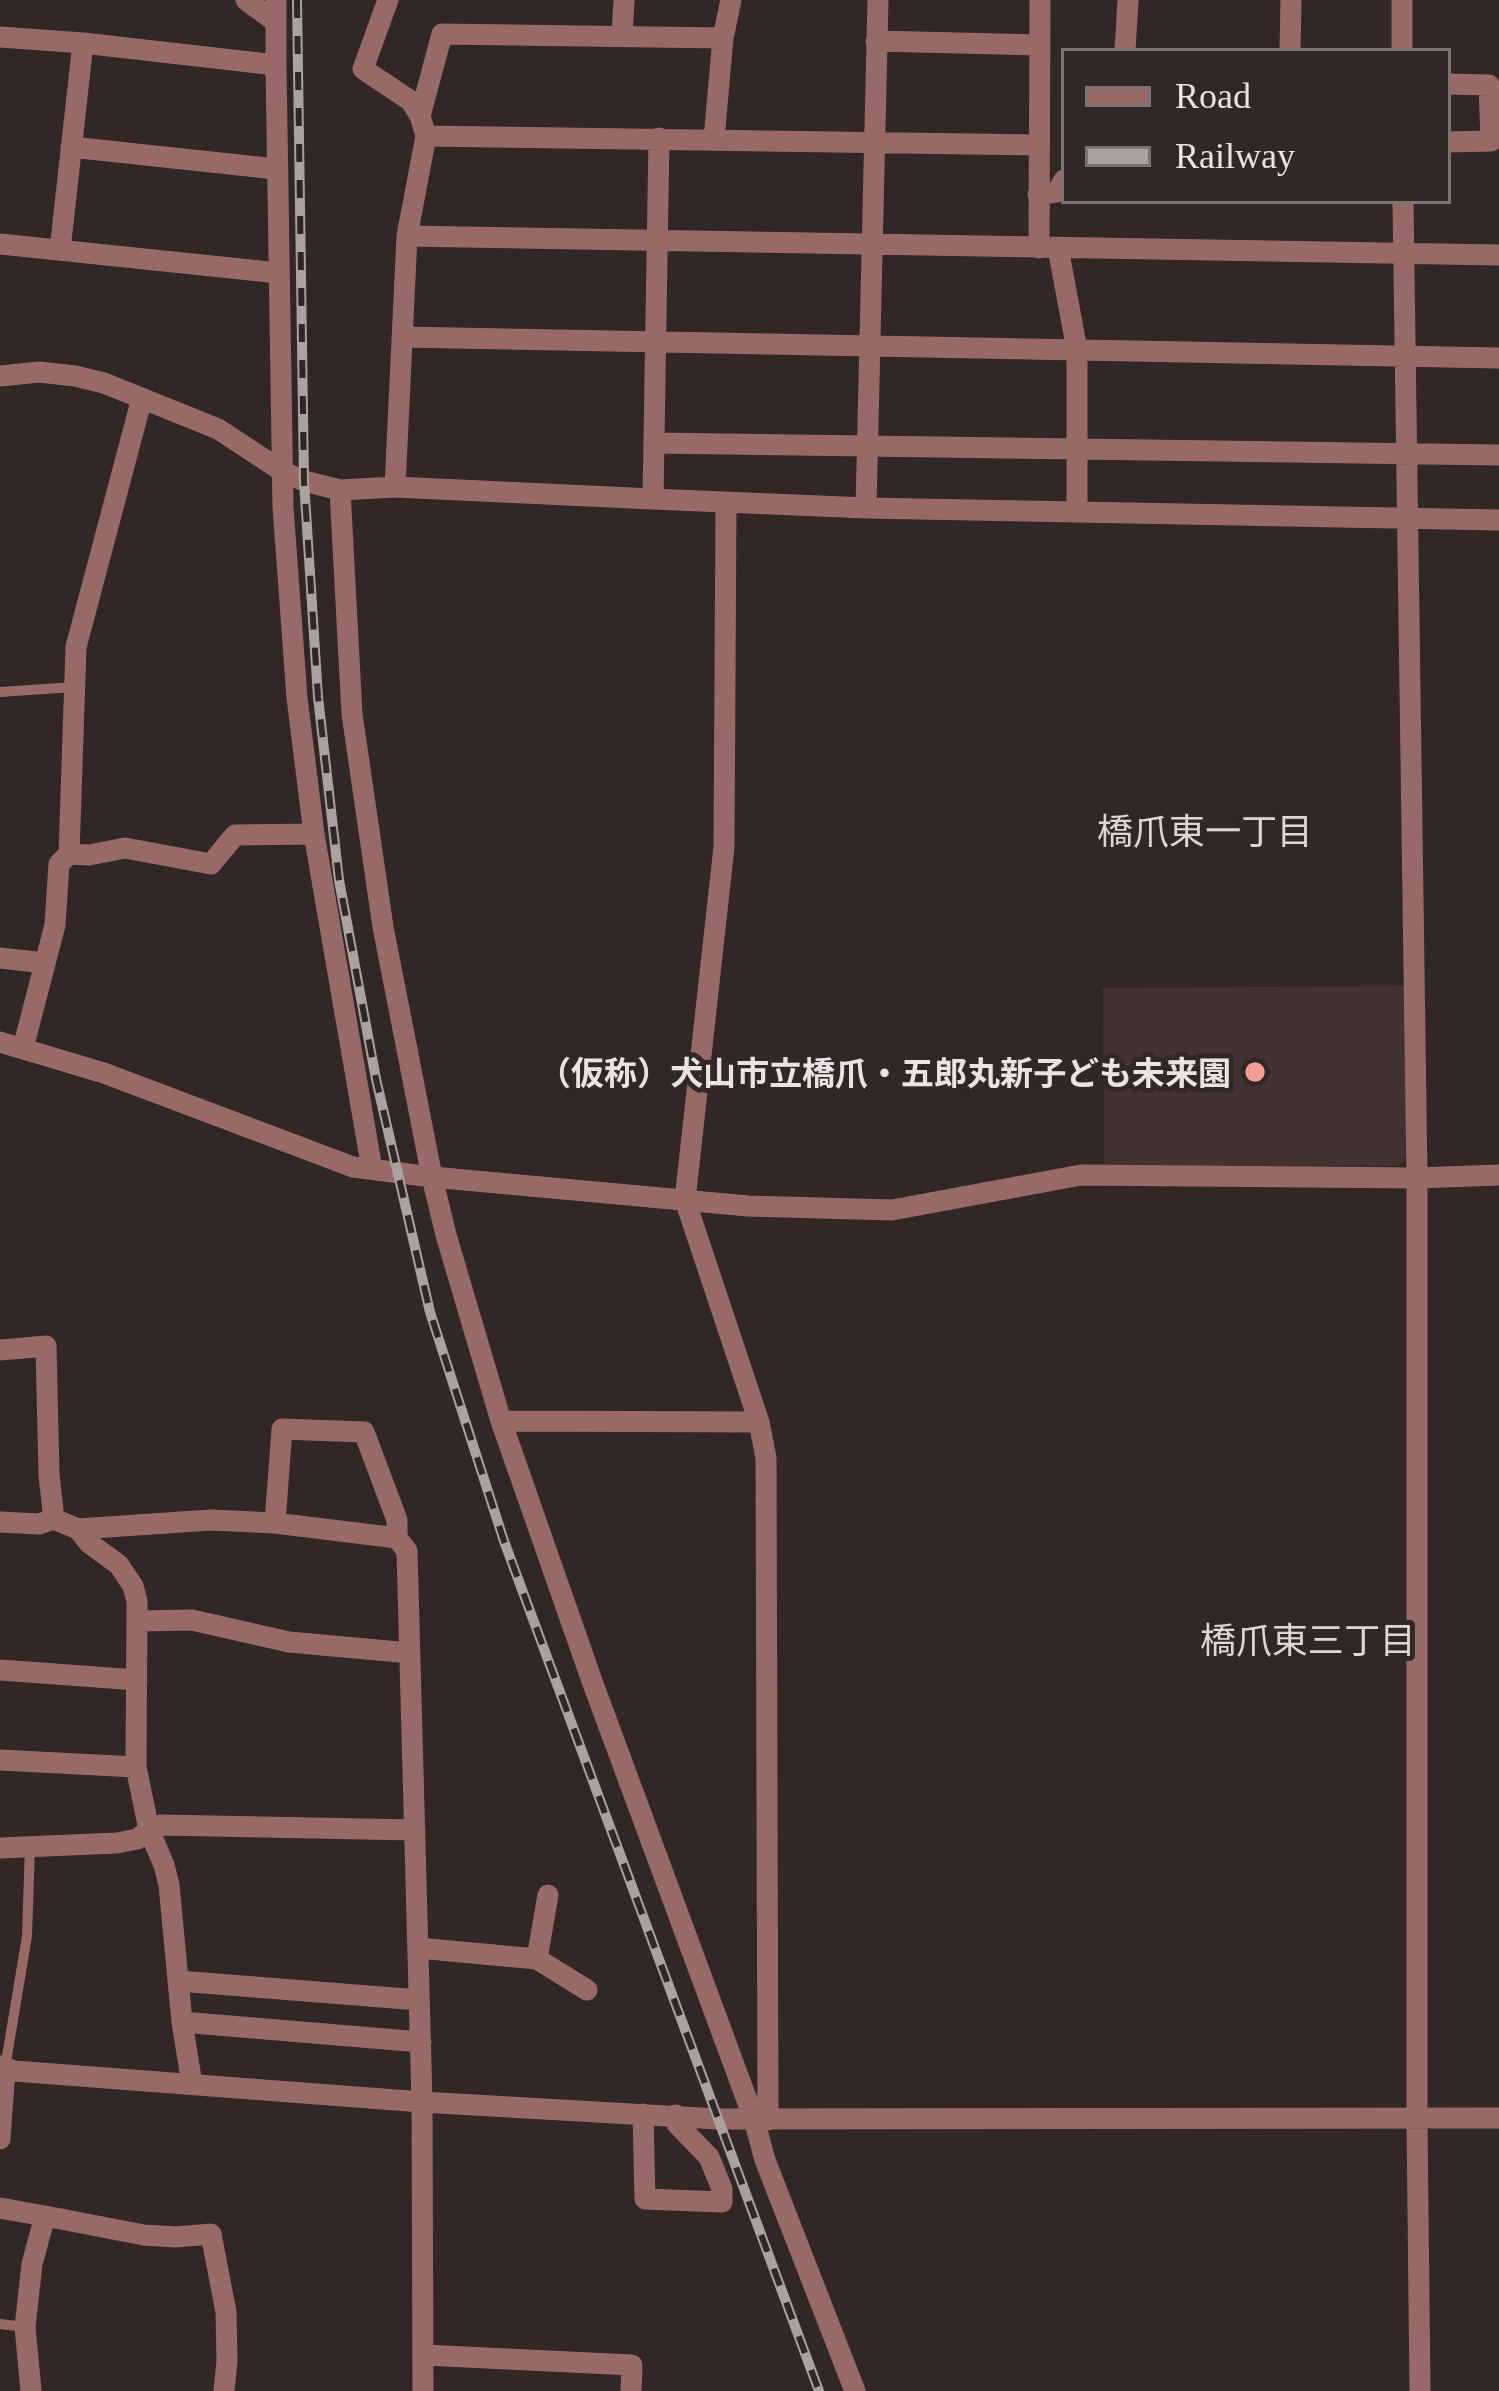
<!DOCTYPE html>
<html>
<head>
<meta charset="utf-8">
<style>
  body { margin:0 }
  #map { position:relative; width:1499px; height:2391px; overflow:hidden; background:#312726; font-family:Georgia,serif }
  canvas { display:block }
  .legend { position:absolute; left:1061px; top:48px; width:390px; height:156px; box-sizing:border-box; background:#312726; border:3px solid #7b7272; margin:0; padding:15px 21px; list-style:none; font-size:36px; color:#eae3e3 }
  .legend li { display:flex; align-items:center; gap:24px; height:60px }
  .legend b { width:60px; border:3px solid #7b7272 }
</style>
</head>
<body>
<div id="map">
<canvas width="1499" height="2391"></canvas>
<ul class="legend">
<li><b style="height:15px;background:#986a67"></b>Road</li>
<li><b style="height:15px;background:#aaa2a1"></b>Railway</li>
</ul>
</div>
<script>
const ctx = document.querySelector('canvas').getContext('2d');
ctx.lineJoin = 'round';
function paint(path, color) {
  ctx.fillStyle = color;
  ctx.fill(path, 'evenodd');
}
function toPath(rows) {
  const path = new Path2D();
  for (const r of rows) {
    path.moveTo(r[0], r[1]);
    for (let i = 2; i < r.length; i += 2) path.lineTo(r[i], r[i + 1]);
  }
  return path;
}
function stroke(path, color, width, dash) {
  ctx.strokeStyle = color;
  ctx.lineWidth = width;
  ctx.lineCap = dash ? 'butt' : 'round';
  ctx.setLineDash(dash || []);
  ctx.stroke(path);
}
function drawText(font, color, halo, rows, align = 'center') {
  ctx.font = font + ' Georgia,"Noto Sans JP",serif';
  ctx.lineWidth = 10;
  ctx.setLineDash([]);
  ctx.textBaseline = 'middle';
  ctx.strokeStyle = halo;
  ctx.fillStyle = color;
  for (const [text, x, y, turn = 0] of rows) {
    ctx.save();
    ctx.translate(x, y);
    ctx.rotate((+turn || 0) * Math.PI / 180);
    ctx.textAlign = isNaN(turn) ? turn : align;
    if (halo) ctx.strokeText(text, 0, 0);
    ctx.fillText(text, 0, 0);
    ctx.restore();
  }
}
paint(toPath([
  [1406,986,1407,1157,1399,1166,1104,1167,1103,988]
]), '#423231');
stroke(toPath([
  [0,692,74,687],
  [5,2068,27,1936,30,1846],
  [0,2324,25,2327]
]), '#986a67', 10);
stroke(toPath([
  [246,0,276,22],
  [388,0,363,69,411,101,420,116],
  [1402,0,1402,51],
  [622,36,624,0],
  [0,37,83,43,276,65,283,507,297,698,314,834,372,1169],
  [876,41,1039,45],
  [1125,51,1128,0],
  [1290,51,1291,0],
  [276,65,276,0],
  [1448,84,1489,85,1491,141,1448,142],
  [426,136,1038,145],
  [714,139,723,38],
  [71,147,276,169],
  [1038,195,1057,192,1064,180],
  [1403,201,1417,1178,1417,2119,1420,2391],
  [407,236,1499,255],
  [0,244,279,273],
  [1039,248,1040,0],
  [1058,248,1077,350,1077,512],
  [60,250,83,43],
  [402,337,1499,358],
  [0,376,39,372,75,376,104,383,218,429,282,471,304,481,340,490,395,487,653,499,659,138],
  [655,443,1499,455],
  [395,487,407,236,426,136,420,116,442,34,723,38,731,0],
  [340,490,352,714,383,927,432,1177,446,1235,501,1421,592,1681,754,2119,765,2160,855,2391],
  [653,499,866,508,1499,520],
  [726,504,724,847,685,1200,759,1422,766,1458,768,2120],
  [866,508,878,0],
  [69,854,89,855,125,848,211,864,235,835,314,834],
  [0,958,45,963],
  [0,1042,104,1073,353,1167,432,1177,748,1206,892,1210,1081,1175,1417,1178,1499,1175],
  [23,1048,55,925,59,864,69,854,76,647,142,398],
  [0,1350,46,1346,49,1475,54,1519,39,1524,0,1522],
  [501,1421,759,1422],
  [54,1519,78,1529,89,1543,119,1565,133,1586,137,1601,136,1767,149,1830,164,1865,169,1885,182,2022,192,2084],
  [275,1523,282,1429,364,1432,397,1520,397,1538],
  [78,1529,211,1520,275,1523,397,1538,407,1551,422,2102,423,2391],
  [138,1621,192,1620,289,1642,410,1653],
  [0,1670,137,1680],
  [0,1760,136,1767],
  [0,1848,117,1843,137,1839,149,1830,161,1825,415,1830],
  [418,1948,537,1959,587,1990],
  [537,1959,548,1895],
  [179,1981,419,2000],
  [182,2022,421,2042],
  [0,2066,14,2071,422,2102,718,2119,1499,2118],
  [643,2114,645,2199,722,2202,722,2189,709,2157,677,2124,676,2115],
  [0,2139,5,2068],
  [0,2208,45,2216,32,2264,25,2327,31,2391],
  [45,2216,144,2235,176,2237,211,2234,226,2312,227,2361,224,2391],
  [424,2355,632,2365,631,2391]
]), '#986a67', 21);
const rail = toPath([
  [297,0,304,481,318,697,339,880,376,1079,430,1312,504,1541,819,2391]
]);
stroke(rail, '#aaa2a1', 10);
stroke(rail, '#312726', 6, [18]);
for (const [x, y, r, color] of [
  [1255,1072,12,"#f59c96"]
]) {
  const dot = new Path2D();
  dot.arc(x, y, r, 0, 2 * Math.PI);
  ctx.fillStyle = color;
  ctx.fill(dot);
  stroke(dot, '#312726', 4.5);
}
drawText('bold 33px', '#eae3e3', '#312726', [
  ["（仮称）犬山市立橋爪・五郎丸新子ども未来園",1231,1072]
], 'right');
drawText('36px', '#e1d4d3', '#312726', [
  ["橋爪東一丁目",1205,830],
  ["橋爪東三丁目",1308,1639]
]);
</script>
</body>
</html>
